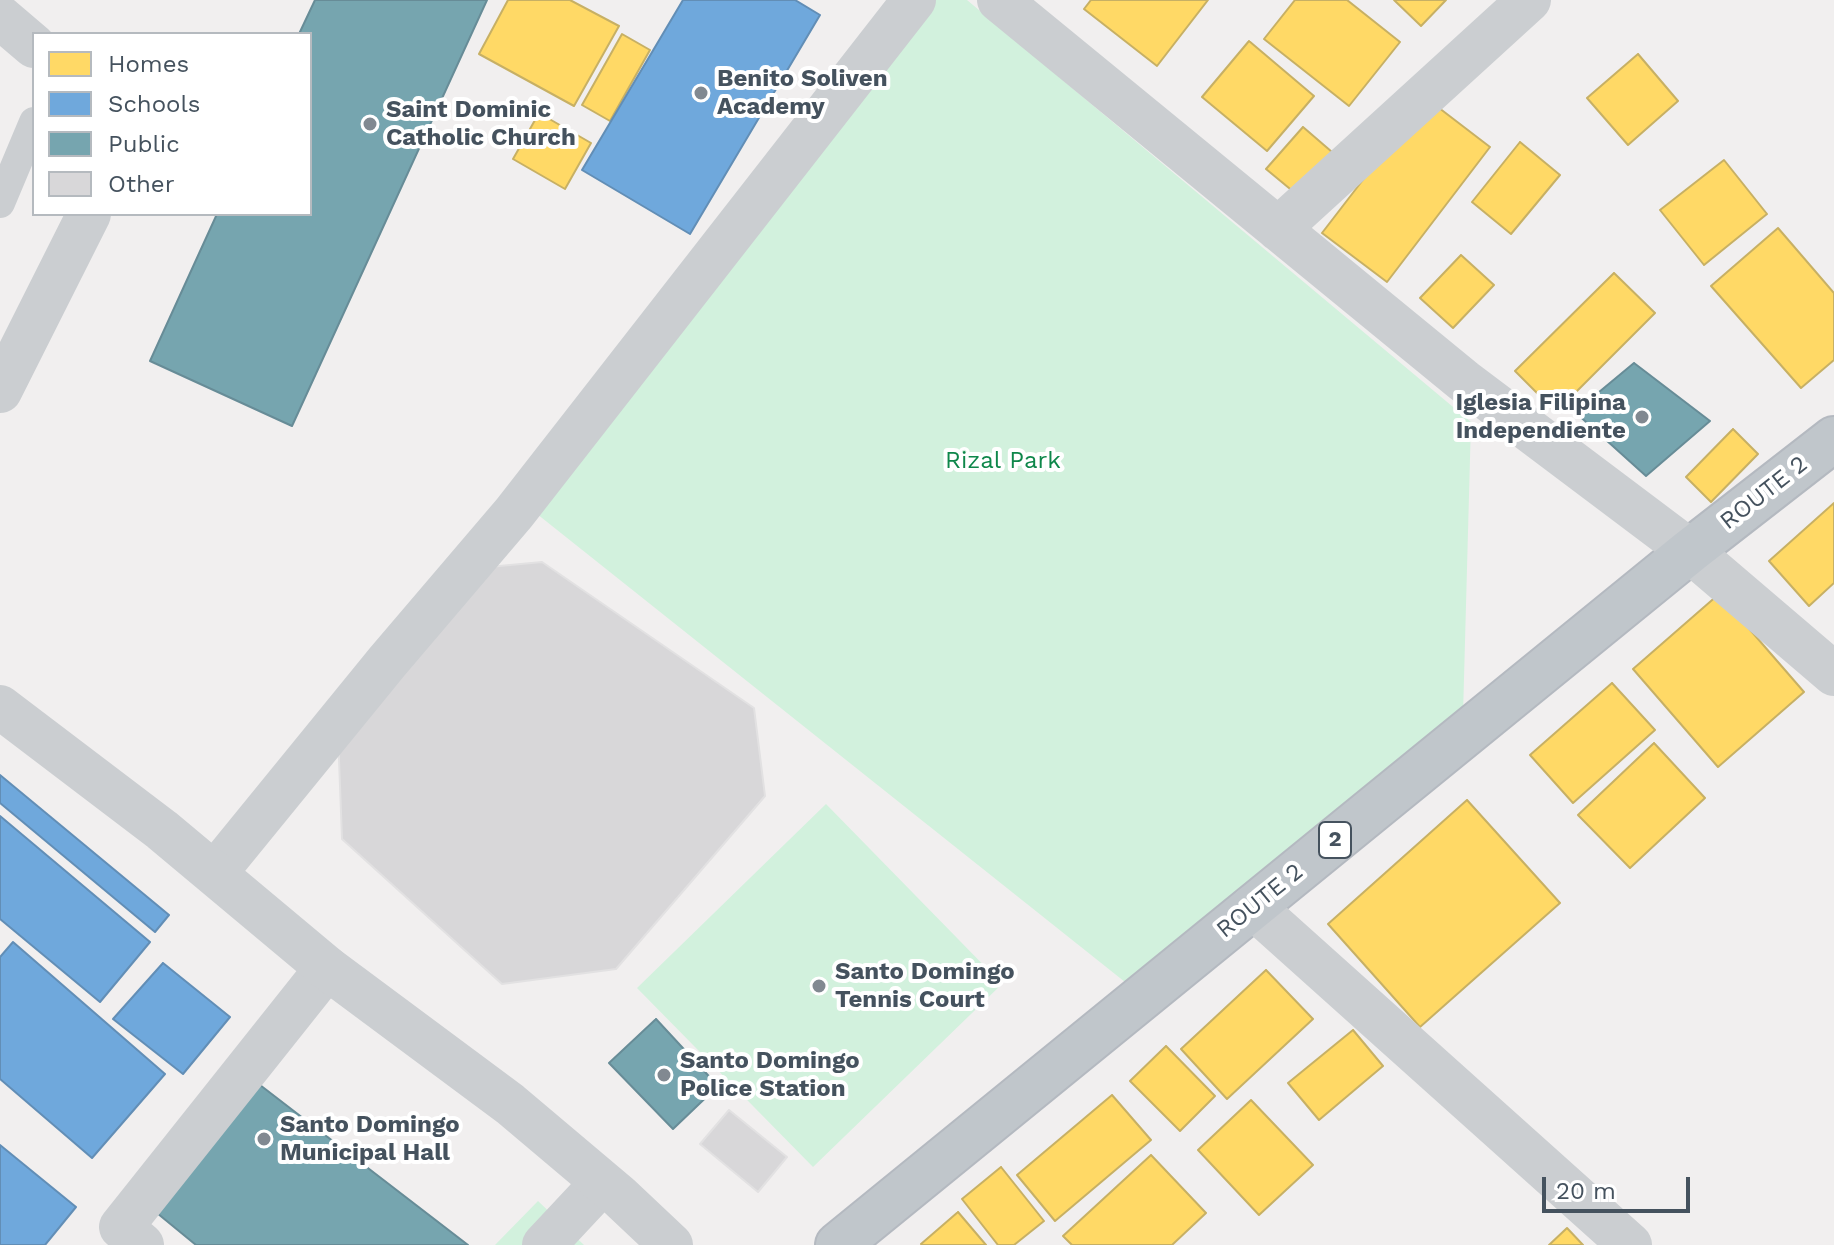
<!DOCTYPE html>
<html>
<head>
<meta charset="utf-8">
<style>
  body { margin:0 }
  #map { position:relative; width:1834px; height:1245px; overflow:hidden; background:#f1efef; font-family:"Work Sans",sans-serif }
  canvas { display:block }
  .legend { position:absolute; left:32px; top:32px; width:280px; height:184px; box-sizing:border-box; background:#fff; border:2px solid #b5babf; margin:0; padding:10px 14px; list-style:none; font-size:24px; color:#45525e }
  .legend li { display:flex; align-items:center; gap:16px; height:40px }
  .legend b { width:40px; border:2px solid #b5babf }
  .scale { position:absolute; left:1542px; top:1177px; width:148px; height:36px; box-sizing:border-box; border:4px solid #45525e; border-top:0; padding-left:10px; font-size:24px; line-height:28px; white-space:nowrap; color:#45525e; -webkit-text-stroke:6px #fff; paint-order:stroke }
</style>
</head>
<body>
<div id="map">
<canvas width="1834" height="1245"></canvas>
<ul class="legend">
<li><b style="height:22px;background:#ffd966"></b>Homes</li>
<li><b style="height:22px;background:#6fa8dc"></b>Schools</li>
<li><b style="height:22px;background:#76a5af"></b>Public</li>
<li><b style="height:22px;background:#d8d7d9"></b>Other</li>
</ul>
<div class="scale">20 m</div>
</div>
<script>
const ctx = document.querySelector('canvas').getContext('2d');
ctx.lineJoin = 'round';
function paint(path, color) {
  ctx.fillStyle = color;
  ctx.fill(path, 'evenodd');
}
function toPath(rows) {
  const path = new Path2D();
  for (const r of rows) {
    path.moveTo(r[0], r[1]);
    for (let i = 2; i < r.length; i += 2) path.lineTo(r[i], r[i + 1]);
  }
  return path;
}
function stroke(path, color, width, dash) {
  ctx.strokeStyle = color;
  ctx.lineWidth = width;
  ctx.lineCap = dash ? 'butt' : 'round';
  ctx.setLineDash(dash || []);
  ctx.stroke(path);
}
function drawText(font, color, halo, rows, align = 'center') {
  ctx.font = font + ' "Work Sans",sans-serif';
  ctx.lineWidth = 8;
  ctx.setLineDash([]);
  ctx.textBaseline = 'middle';
  ctx.strokeStyle = halo;
  ctx.fillStyle = color;
  for (const [text, x, y, turn = 0] of rows) {
    ctx.save();
    ctx.translate(x, y);
    ctx.rotate((+turn || 0) * Math.PI / 180);
    ctx.textAlign = isNaN(turn) ? turn : align;
    if (halo) ctx.strokeText(text, 0, 0);
    ctx.fillText(text, 0, 0);
    ctx.restore();
  }
}
paint(toPath([
  [934,0,967,0,1471,422,1463,715,1125,982,532,510],
  [826,804,1002,984,813,1167,637,988],
  [538,1201,584,1245,495,1245]
]), '#d2f1dd');
const homes = toPath([
  [508,0,570,0,619,26,574,106,479,54,508,0],
  [1091,0,1208,0,1157,66,1084,9,1091,0],
  [1295,0,1347,0,1400,42,1349,106,1264,39,1295,0],
  [1394,0,1446,0,1421,26,1394,0],
  [622,34,650,50,610,121,582,105,622,34],
  [1249,41,1314,96,1267,151,1202,97,1249,41],
  [1638,54,1678,101,1628,145,1587,98,1638,54],
  [1426,98,1490,147,1387,282,1322,233,1426,98],
  [539,113,591,143,565,189,513,159,539,113],
  [1303,127,1332,152,1295,193,1266,169,1303,127],
  [1520,142,1560,175,1511,234,1472,202,1520,142],
  [1724,160,1767,214,1704,265,1660,210,1724,160],
  [1778,228,1834,293,1834,360,1801,388,1711,286,1778,228],
  [1461,255,1494,285,1453,328,1420,298,1461,255],
  [1614,273,1655,313,1556,412,1515,371,1614,273],
  [1733,429,1758,454,1711,502,1686,477,1733,429],
  [1834,503,1834,583,1809,606,1769,561,1834,503],
  [1719,594,1804,692,1718,767,1633,669,1719,594],
  [1612,683,1655,730,1573,803,1530,755,1612,683],
  [1654,743,1705,798,1630,868,1578,815,1654,743],
  [1467,800,1560,903,1420,1027,1328,924,1467,800],
  [1266,970,1313,1019,1227,1099,1181,1049,1266,970],
  [1353,1030,1383,1066,1319,1120,1288,1083,1353,1030],
  [1166,1046,1215,1096,1180,1131,1130,1081,1166,1046],
  [1112,1095,1151,1140,1055,1221,1017,1175,1112,1095],
  [1251,1100,1313,1165,1259,1215,1198,1150,1251,1100],
  [1151,1155,1206,1213,1172,1245,1072,1245,1063,1236,1151,1155],
  [1001,1167,1044,1221,1014,1245,998,1245,962,1199,1001,1167],
  [958,1212,986,1245,922,1245,921,1244,958,1212],
  [1567,1228,1583,1245,1549,1245,1567,1228]
]);
paint(homes, '#ffd966');
stroke(homes, '#c7b064', 2);
const schools = toPath([
  [683,0,795,0,820,15,690,234,582,170,683,0],
  [0,775,169,915,155,932,0,803,0,775],
  [0,816,150,942,100,1002,0,919,0,816],
  [13,942,165,1074,92,1158,0,1079,0,957,13,942],
  [163,963,230,1017,183,1074,113,1019,163,963],
  [0,1145,76,1207,45,1245,0,1245,0,1145]
]);
paint(schools, '#6fa8dc');
stroke(schools, '#628eb6', 2);
const public = toPath([
  [315,0,487,0,292,426,150,361,217,214,310,214,310,34,299,34,315,0],
  [1634,363,1710,421,1646,476,1575,412,1634,363],
  [656,1019,718,1086,673,1129,609,1063,656,1019],
  [247,1075,468,1245,196,1245,146,1204,247,1075]
]);
paint(public, '#76a5af');
stroke(public, '#678c97', 2);
const building = toPath([
  [542,562,754,708,765,796,616,969,502,984,342,839,338,733,478,568,542,562],
  [729,1110,787,1157,758,1192,700,1144,729,1110]
]);
paint(building, '#d8d7d9');
stroke(building, '#e2e1e2', 2);
const trunk = toPath([
  [838,1245,1690,551,1834,439]
]);
stroke(trunk, '#b4b9c0', 48);
stroke(toPath([
  [0,203,34,122]
]), '#cbced1', 30);
stroke(toPath([
  [544,1245,602,1183]
]), '#cbced1', 44);
stroke(toPath([
  [999,0,1464,381,1690,551,1834,674],
  [0,17,34,46],
  [1278,229,1529,0],
  [0,391,89,214],
  [215,873,387,662,514,513,914,0],
  [142,1245,121,1227,327,968]
]), '#cbced1', 44);
stroke(toPath([
  [0,707,162,830,327,968,510,1104,619,1196,671,1245],
  [1253,907,1630,1245]
]), '#cbced1', 44);
stroke(trunk, '#c0c6cb', 44);
for (const [x, y, r, color] of [
  [701,93,8,"#818991"],
  [370,124,8,"#818991"],
  [1642,417,8,"#818991"],
  [819,986,8,"#818991"],
  [664,1075,8,"#818991"],
  [264,1139,8,"#818991"]
]) {
  const dot = new Path2D();
  dot.arc(x, y, r, 0, 2 * Math.PI);
  ctx.fillStyle = color;
  ctx.fill(dot);
  stroke(dot, '#fff', 3);
}
for (const [x, y, w] of [
  [1335,840,32]
]) {
  const box = new Path2D();
  box.roundRect(x - w / 2, y - 18, w, 36, 6);
  ctx.fillStyle = '#fff';
  ctx.fill(box);
  stroke(box, '#45525e', 2);
}
drawText('bold 22px', '#45525e', null, [
  ["2",1335,840]
]);
drawText('bold 24px', '#45525e', '#fff', [
  ["Benito Soliven",717,79],
  ["Academy",717,107],
  ["Saint Dominic",386,110],
  ["Catholic Church",386,138],
  ["Iglesia Filipina",1626,403,"right"],
  ["Independiente",1626,431,"right"],
  ["Santo Domingo",835,972],
  ["Tennis Court",835,1000],
  ["Santo Domingo",680,1061],
  ["Police Station",680,1089],
  ["Santo Domingo",280,1125],
  ["Municipal Hall",280,1153]
], 'left');
drawText('24px', '#0e874a', '#fff', [
  ["Rizal Park",1003,461]
]);
drawText('24px', '#45525e', '#fff', [
  ["ROUTE 2",1764,493,-38],
  ["ROUTE 2",1260,901,-39]
]);
</script>
</body>
</html>
